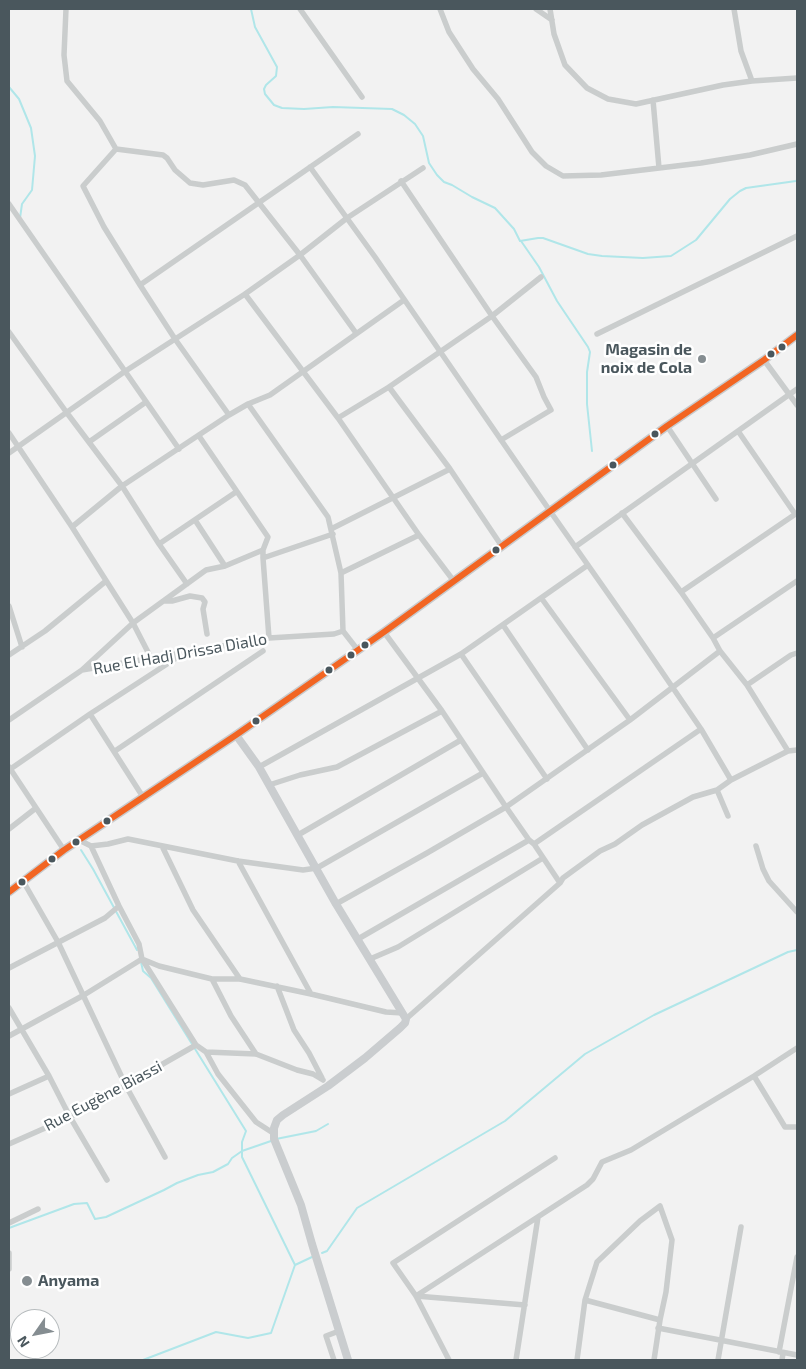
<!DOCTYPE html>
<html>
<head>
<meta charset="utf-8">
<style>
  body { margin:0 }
  #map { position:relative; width:806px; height:1369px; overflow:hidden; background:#f2f2f2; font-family:"Exo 2",sans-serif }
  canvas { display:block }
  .frame { position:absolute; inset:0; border:10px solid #4a575d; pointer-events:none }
  .north { position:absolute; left:10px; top:1309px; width:50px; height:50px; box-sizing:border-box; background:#fff; border:1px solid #b7bcbe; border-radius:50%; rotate:237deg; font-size:14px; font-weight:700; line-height:20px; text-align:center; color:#4a575d }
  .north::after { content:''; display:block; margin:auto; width:18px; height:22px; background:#858d91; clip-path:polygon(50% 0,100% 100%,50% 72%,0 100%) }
</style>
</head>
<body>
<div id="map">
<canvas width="806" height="1369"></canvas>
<div class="frame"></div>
<div class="north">N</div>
</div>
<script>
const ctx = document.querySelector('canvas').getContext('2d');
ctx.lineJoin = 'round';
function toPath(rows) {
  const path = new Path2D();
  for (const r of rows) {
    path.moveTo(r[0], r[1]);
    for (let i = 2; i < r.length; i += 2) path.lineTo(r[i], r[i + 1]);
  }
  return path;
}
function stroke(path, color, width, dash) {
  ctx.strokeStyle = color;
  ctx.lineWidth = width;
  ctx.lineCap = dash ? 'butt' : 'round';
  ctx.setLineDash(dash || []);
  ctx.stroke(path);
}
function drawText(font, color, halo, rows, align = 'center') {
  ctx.font = font + ' "Exo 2",sans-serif';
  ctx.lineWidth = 5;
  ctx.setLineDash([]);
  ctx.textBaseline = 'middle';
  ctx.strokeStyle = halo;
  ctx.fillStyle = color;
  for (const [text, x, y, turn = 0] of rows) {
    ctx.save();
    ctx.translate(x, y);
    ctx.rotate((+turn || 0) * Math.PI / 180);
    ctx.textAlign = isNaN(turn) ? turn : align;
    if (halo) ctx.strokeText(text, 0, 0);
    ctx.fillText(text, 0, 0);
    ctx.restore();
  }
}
stroke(toPath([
  [251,9,255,27,277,67,276,76,266,85,264,89,265,94,274,105,282,108,304,109,333,107,392,109,404,115,415,124,423,136,429,163,437,175,444,182,452,185,472,197,495,208,514,229,520,241,538,238,543,238,588,254,602,256,643,258,671,256,696,240,730,199,740,191,746,188,796,181,797,180],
  [9,87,19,99,31,128,35,156,32,190,22,204,20,218],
  [521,241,539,267,557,301,588,347,590,352,587,372,587,404,592,451],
  [81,850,93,869,137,950],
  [141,962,143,971,151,978,246,1131,242,1142,242,1157,295,1265],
  [276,1139,316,1131,328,1124],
  [9,1228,74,1204,87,1203,95,1219,106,1217,164,1190,177,1183,198,1175,213,1172,228,1164,232,1158,242,1151,271,1141],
  [322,1253,327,1251,357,1208,505,1121,585,1054,654,1015,788,952,797,950],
  [143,1360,216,1332,248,1338,271,1333,295,1265,312,1257]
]), '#b0e6e9', 2);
stroke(toPath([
  [66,9,64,55,67,81,100,121,116,149,163,155,167,158,175,170,190,183,203,185,234,180,245,185,300,255,356,333],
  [300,9,362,97],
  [440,9,449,32,473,69,498,99,532,152,546,166,563,176,601,175,701,163,750,155,797,144],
  [536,9,552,20],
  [550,9,554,34,565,65,587,88,608,99,636,104,723,85,752,81,797,78],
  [734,9,741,51,752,81],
  [653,100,659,168],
  [116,149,83,186,104,227,140,285,175,339,229,415],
  [310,167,375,257,550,511,630,625,701,729,731,780],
  [401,181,492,316,536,377,544,397,551,410,501,440],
  [9,204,179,449],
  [140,285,358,134],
  [245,294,338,418,419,535,453,580],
  [9,332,67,413,122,486,159,544,187,584],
  [597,334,797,236],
  [764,360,797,405],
  [389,387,450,469,501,545],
  [248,404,328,517,341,573,343,631],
  [338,418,389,387,492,316,541,277],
  [667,426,716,499],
  [738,431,795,514],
  [9,433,72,527,133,623,151,658],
  [199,436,268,537,263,550,263,558,269,638],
  [89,442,146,402],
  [9,453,124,372,245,294,300,255,347,218,423,168],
  [622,513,681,592,713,638,720,651,747,685,788,751],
  [195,520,225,566],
  [72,527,122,486,229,415,248,404,270,395,404,300],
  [331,529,450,469],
  [159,544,236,492],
  [575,547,797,389],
  [263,558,333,534],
  [341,573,419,535],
  [681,592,797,513],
  [542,599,630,720],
  [165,601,172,601,190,596,202,598,205,602,203,609,207,634],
  [9,606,22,647],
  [503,625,588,750],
  [384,632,442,711,506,807,529,840,534,844,560,883],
  [713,638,797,581],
  [461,654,547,779],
  [9,655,45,631,106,581],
  [82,670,133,623,206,570,225,566,263,550],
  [747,685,791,655,797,653],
  [90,714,143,797],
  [9,720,82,670,269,638,334,634,343,631,357,649],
  [115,751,263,651],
  [9,767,64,850],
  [259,767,461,654,588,565],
  [9,770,90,714,184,653],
  [269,785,300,775,337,767,442,711],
  [717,790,728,816],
  [9,829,36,808],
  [298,835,461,740],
  [79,840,91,846,119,906,139,944,142,959,196,1045,206,1052,256,1054,297,1070,313,1074,323,1080],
  [534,844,701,729],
  [91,846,108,844,128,839,238,861,303,870,317,868,483,773],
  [162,846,193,910,240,979],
  [756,846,763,869,769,881,797,912],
  [238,861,311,994],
  [23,881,58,942,126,1086,165,1157],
  [336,904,427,853,506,807,630,720,720,651],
  [358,939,529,840],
  [370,959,398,947,543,858],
  [9,968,105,918,119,906],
  [212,979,231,1016,256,1054],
  [277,986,294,1030,309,1053,322,1078],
  [9,1008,49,1076,70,1117,107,1180],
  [406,1019,560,883,563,878,600,851,615,844,642,825,693,797,717,790,731,780,788,751,797,750],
  [9,1036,84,995,142,959,159,966,212,979,240,979,311,994,386,1012,403,1013],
  [206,1052,218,1074,256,1122,273,1133],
  [754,1076,785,1127,797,1127],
  [9,1094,49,1076],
  [9,1144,70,1117,196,1045],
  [9,1223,38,1209],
  [9,1253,9,1269],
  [416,1296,587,1185,593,1179,602,1162,631,1150,754,1076,797,1048],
  [416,1296,525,1305],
  [585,1300,660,1320],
  [658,1328,797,1355],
  [779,1352,797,1257],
  [334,1360,326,1336,339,1331],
  [449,1360,416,1296,393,1263,555,1158],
  [516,1360,538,1217],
  [577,1360,585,1300,597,1262,640,1221,660,1206,672,1240,666,1292,660,1320,654,1360],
  [718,1360,741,1227],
  [782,1360,783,1353]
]), '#cacdcd', 5.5);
stroke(toPath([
  [236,735,259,767,336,904,406,1019,405,1023,400,1028,365,1058,328,1086,283,1115,277,1120,274,1128,274,1139,301,1205,312,1244,348,1360]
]), '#cacdcf', 8);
stroke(toPath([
  [9,892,64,850,236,735,384,632,667,426,764,360,797,335]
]), '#c8cbcd', 9);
stroke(toPath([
  [9,892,64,850,236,735,384,632,667,426,764,360,797,335]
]), '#f26522', 6);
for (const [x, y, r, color] of [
  [782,347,4.5,"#4a575d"],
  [771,354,4.5,"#4a575d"],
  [702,359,5,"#858d91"],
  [655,434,4.5,"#4a575d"],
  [613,465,4.5,"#4a575d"],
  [496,550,4.5,"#4a575d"],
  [365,645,4.5,"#4a575d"],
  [351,655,4.5,"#4a575d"],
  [329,670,4.5,"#4a575d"],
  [256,721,4.5,"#4a575d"],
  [107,821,4.5,"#4a575d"],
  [76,842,4.5,"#4a575d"],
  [52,859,4.5,"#4a575d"],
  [22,882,4.5,"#4a575d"],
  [27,1281,6,"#858d91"]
]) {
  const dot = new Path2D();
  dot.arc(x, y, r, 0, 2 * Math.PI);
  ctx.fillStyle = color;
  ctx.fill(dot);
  stroke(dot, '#fff', 2);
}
drawText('bold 16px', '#4a575d', '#fff', [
  ["Magasin de",692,350],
  ["noix de Cola",692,368],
  ["Anyama",38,1281,"left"]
], 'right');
drawText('16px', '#4a575d', '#fff', [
  ["Rue El Hadj Drissa Diallo",180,654,-10],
  ["Rue Eugène Biassi",103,1096,-28]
]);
</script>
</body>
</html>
